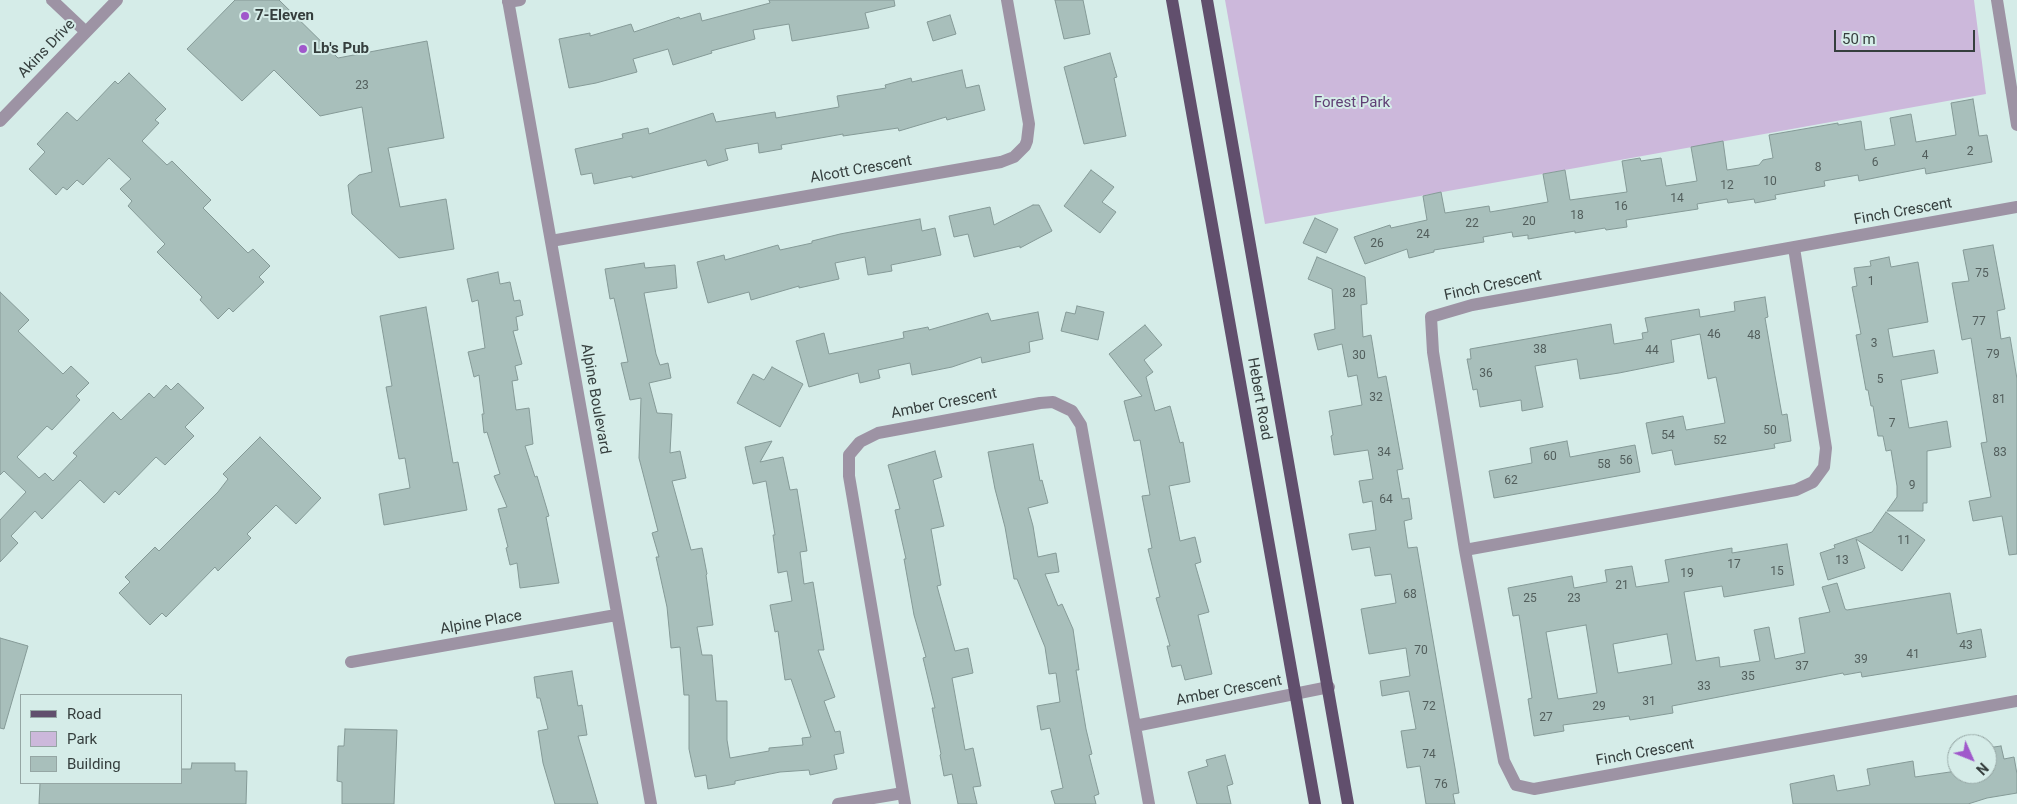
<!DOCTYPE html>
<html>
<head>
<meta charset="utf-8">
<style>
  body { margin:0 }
  #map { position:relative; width:2017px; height:804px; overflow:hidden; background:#d5ece8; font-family:Roboto,sans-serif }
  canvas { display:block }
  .legend { position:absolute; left:20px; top:694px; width:162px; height:90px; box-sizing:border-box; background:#d5ece8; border:1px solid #95a6a4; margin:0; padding:6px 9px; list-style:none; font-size:15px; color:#353e3d }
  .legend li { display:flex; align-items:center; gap:10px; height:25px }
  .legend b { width:25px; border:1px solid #95a6a4 }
  .north { position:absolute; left:1947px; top:734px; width:50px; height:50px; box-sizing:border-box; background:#d5ece8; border:1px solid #95a6a4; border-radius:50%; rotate:134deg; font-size:14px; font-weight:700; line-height:20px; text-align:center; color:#353e3d }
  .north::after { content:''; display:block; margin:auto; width:18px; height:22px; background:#a058cb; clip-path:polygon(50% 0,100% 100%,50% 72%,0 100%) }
  .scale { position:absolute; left:1834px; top:30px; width:141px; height:22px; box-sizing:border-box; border:2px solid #353e3d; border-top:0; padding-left:6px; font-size:15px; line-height:18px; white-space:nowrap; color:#353e3d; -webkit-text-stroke:4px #d5ece8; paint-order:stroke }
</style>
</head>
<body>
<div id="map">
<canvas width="2017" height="804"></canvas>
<ul class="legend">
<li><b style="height:6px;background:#614f6d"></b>Road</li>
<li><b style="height:14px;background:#ccb8db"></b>Park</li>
<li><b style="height:14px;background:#a8bfbb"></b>Building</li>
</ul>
<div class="north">N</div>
<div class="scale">50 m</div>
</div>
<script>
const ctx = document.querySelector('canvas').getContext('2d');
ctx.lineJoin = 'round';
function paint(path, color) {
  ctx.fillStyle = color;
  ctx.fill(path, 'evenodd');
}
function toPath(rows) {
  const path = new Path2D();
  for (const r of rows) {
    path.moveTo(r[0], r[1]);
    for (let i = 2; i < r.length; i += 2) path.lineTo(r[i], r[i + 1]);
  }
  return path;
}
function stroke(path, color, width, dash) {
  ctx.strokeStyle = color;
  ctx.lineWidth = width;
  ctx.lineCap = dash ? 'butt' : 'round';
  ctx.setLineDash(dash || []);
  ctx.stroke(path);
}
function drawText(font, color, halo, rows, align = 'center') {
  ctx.font = font + ' Roboto,sans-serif';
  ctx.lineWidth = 4;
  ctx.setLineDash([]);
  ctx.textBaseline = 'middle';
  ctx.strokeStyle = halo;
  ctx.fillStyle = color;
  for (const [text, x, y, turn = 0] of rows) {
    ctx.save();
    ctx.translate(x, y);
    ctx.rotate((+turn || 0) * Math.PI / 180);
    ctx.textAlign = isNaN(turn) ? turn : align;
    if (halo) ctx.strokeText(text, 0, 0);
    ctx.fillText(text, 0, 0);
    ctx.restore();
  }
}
paint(toPath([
  [1225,0,1974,0,1986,94,1265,224]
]), '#ccb8db');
const building = toPath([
  [235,0,279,0,338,58,427,41,444,138,388,148,400,207,446,199,454,249,399,258,352,214,348,185,359,175,372,172,362,107,320,116,274,70,242,101,187,49,235,0],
  [769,0,894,0,895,6,865,13,869,28,792,41,789,24,753,30,755,39,711,51,712,53,673,65,668,49,633,59,637,72,596,83,569,88,559,39,590,33,590,36,631,24,634,32,679,17,680,19,700,13,702,21,770,3,769,0],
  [1055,0,1083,0,1090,34,1064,39,1055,0],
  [950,15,956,34,933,41,927,22,950,15],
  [1110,53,1117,77,1114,78,1126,136,1084,144,1064,67,1110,53],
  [962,70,966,88,979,85,985,110,947,120,946,117,899,131,898,128,843,136,843,134,781,145,782,149,759,153,758,143,725,149,728,160,708,166,706,160,632,178,632,176,594,184,592,173,581,175,575,149,623,138,622,134,648,128,649,134,713,113,716,122,775,112,776,118,839,107,837,96,886,88,885,85,911,78,912,82,962,70],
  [129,73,166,109,155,120,159,123,142,141,167,165,172,161,211,200,203,208,248,253,253,249,270,266,259,277,264,282,233,312,229,308,218,319,200,300,202,297,157,252,165,244,128,206,132,201,120,189,131,179,109,158,83,185,77,180,67,190,63,187,56,195,29,169,45,152,37,144,67,112,77,121,115,81,118,84,129,73],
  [1973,99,1979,136,1987,135,1992,162,1926,174,1925,168,1859,181,1858,175,1824,181,1825,186,1775,195,1776,199,1755,203,1754,199,1728,203,1727,199,1697,204,1698,209,1626,220,1627,227,1606,230,1605,228,1575,233,1575,231,1528,239,1528,235,1513,237,1512,232,1483,237,1484,242,1434,250,1434,252,1409,258,1407,249,1365,264,1354,237,1390,225,1391,228,1427,220,1423,196,1441,192,1445,213,1489,206,1490,212,1548,202,1543,174,1565,170,1570,200,1627,192,1622,161,1640,158,1641,161,1661,158,1666,186,1697,181,1691,147,1723,141,1727,170,1759,165,1763,160,1773,158,1769,135,1838,123,1838,125,1861,121,1865,150,1895,145,1890,118,1911,114,1916,142,1956,135,1951,103,1973,99],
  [1091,170,1114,187,1102,202,1116,212,1100,233,1064,206,1091,170],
  [1033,205,1039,205,1052,231,1020,248,1020,246,974,257,968,234,954,237,949,216,990,207,994,225,1033,205],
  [1315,218,1338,229,1326,253,1303,243,1315,218],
  [920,219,922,231,935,228,941,255,891,265,892,271,868,275,865,257,835,263,839,279,799,288,799,286,751,300,749,292,708,303,697,262,724,255,725,260,778,245,780,250,812,243,812,241,840,234,920,219],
  [1993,245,2005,309,1997,311,2001,339,2010,337,2017,379,2017,554,2009,555,2002,516,1973,521,1969,501,1991,497,1981,443,1987,442,1971,338,1962,340,1952,283,1969,281,1963,250,1993,245],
  [1317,257,1365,277,1367,304,1361,305,1363,337,1371,335,1378,378,1386,376,1403,469,1397,470,1402,499,1409,498,1412,519,1404,521,1408,548,1417,547,1455,768,1459,793,1453,794,1455,804,1426,804,1420,766,1407,768,1401,731,1416,729,1409,691,1382,696,1380,681,1410,676,1406,648,1369,654,1361,609,1396,603,1391,574,1375,576,1370,547,1352,550,1349,534,1376,530,1372,501,1363,503,1359,481,1373,479,1368,450,1334,455,1331,436,1333,435,1329,411,1362,405,1357,375,1348,377,1342,344,1318,350,1314,334,1335,329,1332,289,1308,279,1317,257],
  [1889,257,1891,267,1918,262,1928,322,1888,329,1893,357,1934,350,1938,373,1901,380,1909,428,1947,421,1951,447,1927,451,1927,503,1923,503,1923,511,1887,511,1897,497,1897,486,1891,450,1886,451,1883,436,1878,436,1873,406,1871,406,1868,390,1866,390,1856,335,1861,334,1852,287,1857,286,1854,268,1871,266,1870,261,1889,257],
  [644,263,645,268,675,265,677,288,644,293,656,354,660,365,668,363,671,378,649,383,657,413,672,414,670,453,680,451,686,478,672,481,691,550,702,548,707,574,706,575,713,625,697,627,702,655,712,655,716,701,727,701,727,740,730,758,769,751,769,748,803,745,802,738,811,737,791,679,785,680,778,631,775,632,770,605,792,601,787,571,778,573,773,535,775,535,766,481,753,484,745,447,772,441,760,462,783,457,790,490,797,489,807,551,800,552,804,584,813,582,824,650,818,650,835,697,824,701,835,732,840,731,844,753,834,755,837,769,810,775,809,770,780,772,735,781,735,784,708,789,706,775,695,777,689,749,689,695,684,695,680,647,671,648,667,607,656,557,659,557,652,533,658,531,639,458,641,398,630,400,621,363,628,362,614,298,610,299,605,269,644,263],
  [498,272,500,284,510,282,514,301,520,300,523,315,516,317,518,330,513,331,522,364,515,366,518,380,512,381,516,410,529,408,533,444,525,446,535,477,537,476,549,516,546,517,559,583,520,588,517,563,510,565,506,548,508,547,498,509,507,507,494,476,500,474,487,432,484,433,482,414,484,414,479,375,474,377,468,352,485,348,478,300,472,302,467,279,498,272],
  [0,292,29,320,18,331,63,374,71,366,89,383,76,396,80,400,52,430,47,426,17,457,39,478,45,473,53,481,77,456,73,453,113,412,121,420,149,393,154,398,166,385,171,390,178,383,204,408,185,427,194,436,165,465,156,457,119,495,115,491,104,503,80,480,42,519,35,511,11,536,18,543,0,562,0,520,26,492,4,471,0,475,0,292],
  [1765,297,1768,317,1765,318,1775,376,1782,415,1787,414,1791,441,1774,444,1775,448,1675,465,1672,450,1652,454,1646,423,1683,416,1686,430,1725,423,1716,377,1708,379,1700,334,1671,340,1674,362,1619,373,1580,379,1577,359,1535,366,1543,407,1522,411,1521,400,1480,407,1477,389,1473,390,1467,359,1471,359,1470,349,1611,324,1614,344,1643,339,1642,333,1648,332,1645,318,1699,309,1700,317,1735,311,1734,302,1765,297],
  [1077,306,1104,312,1098,340,1061,331,1066,312,1075,314,1077,306],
  [426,307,453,463,458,462,467,510,384,525,379,494,410,488,405,458,399,459,386,387,392,386,380,316,426,307],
  [1038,312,1043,339,1029,342,1030,352,982,363,981,357,952,367,912,375,910,363,878,370,880,378,860,383,858,373,809,387,796,341,824,333,829,354,904,338,903,332,928,327,929,330,988,313,991,321,1038,312],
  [1145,325,1162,345,1144,360,1153,372,1146,377,1155,411,1170,406,1180,443,1183,442,1190,482,1169,486,1180,541,1195,537,1201,562,1195,564,1209,612,1198,615,1212,674,1185,680,1181,665,1172,667,1167,646,1170,646,1156,598,1160,597,1148,549,1152,548,1142,496,1150,495,1140,440,1134,441,1124,401,1142,396,1109,354,1145,325],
  [772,367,803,384,780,427,737,403,753,374,764,380,772,367],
  [260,437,321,498,296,524,276,505,247,534,251,538,218,571,215,567,166,617,162,613,150,625,119,593,130,582,125,577,155,547,159,551,218,492,228,479,223,474,260,437],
  [1567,441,1570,457,1635,445,1640,472,1494,498,1489,471,1532,463,1530,448,1567,441],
  [1033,444,1040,481,1042,480,1048,503,1028,508,1033,526,1038,557,1056,553,1059,572,1045,574,1058,606,1062,604,1073,629,1079,670,1076,670,1086,729,1092,754,1089,755,1099,794,1094,796,1096,804,1055,804,1051,791,1063,788,1050,728,1041,730,1037,706,1060,702,1056,673,1049,674,1045,647,1017,579,1014,579,1005,527,995,489,988,452,1033,444],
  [935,451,942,477,933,480,944,526,931,529,941,585,937,586,955,651,968,648,973,673,952,678,965,750,973,748,981,786,973,787,977,804,958,804,952,774,944,776,940,755,941,754,932,708,935,708,923,658,926,657,914,615,904,559,906,559,895,510,900,509,888,465,935,451],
  [1886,512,1925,540,1902,571,1856,539,1865,568,1828,580,1820,553,1835,548,1834,545,1872,532,1886,512],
  [1787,544,1794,585,1724,597,1722,586,1684,592,1696,661,1719,657,1720,667,1760,661,1754,630,1769,627,1775,659,1805,653,1799,618,1830,612,1822,587,1837,583,1845,609,1847,610,1950,593,1957,634,1981,629,1986,657,1862,677,1861,672,1844,675,1843,673,1672,706,1673,713,1630,720,1629,716,1563,725,1564,731,1534,736,1528,699,1532,698,1519,615,1513,616,1508,588,1572,576,1574,588,1607,582,1605,570,1632,566,1636,587,1669,582,1665,560,1732,548,1732,553,1787,544],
  [1586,625,1597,693,1558,699,1546,632,1586,625],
  [1667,634,1672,664,1618,673,1613,644,1667,634],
  [0,638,28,646,4,729,0,728,0,638],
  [572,671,578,706,582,705,587,735,578,736,598,804,555,804,543,763,538,731,548,729,540,698,537,698,534,677,572,671],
  [345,729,397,730,394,804,342,804,342,782,337,781,338,746,344,746,345,729],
  [2001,746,2004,759,2014,757,2017,774,2017,793,1987,798,1968,804,1793,804,1790,784,1834,775,1837,791,1870,785,1867,769,1913,761,1915,777,1957,771,1957,774,1987,774,1987,748,2001,746],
  [1225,755,1233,784,1227,786,1231,804,1197,804,1188,772,1208,766,1206,760,1225,755],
  [192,763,235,763,235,771,247,771,246,804,39,804,40,783,181,783,181,769,191,769,192,763]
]);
paint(building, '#a8bfbb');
stroke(building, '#859a97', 1);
stroke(toPath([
  [52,0,86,32],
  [508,0,651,804],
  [1997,0,2017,125],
  [508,2,520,0],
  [0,121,117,0],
  [2017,207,1472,305,1431,317,1433,352,1465,550,1504,761,1516,785,1534,789,2017,701],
  [551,241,1001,162,1014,157,1025,146,1027,141,1029,124,1007,0],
  [1465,550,1796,490,1813,482,1824,467,1826,448,1794,248],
  [351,662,616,615],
  [1135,726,1329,687],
  [838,804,903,793],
  [905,804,849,476,849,455,860,442,878,433,1040,403,1053,402,1072,411,1081,425,1149,804]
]), '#9d93a4', 12);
stroke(toPath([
  [1172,0,1315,804],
  [1207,0,1348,804]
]), '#614f6d', 12);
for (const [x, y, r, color] of [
  [245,16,5,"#a058cb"],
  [303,49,5,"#a058cb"]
]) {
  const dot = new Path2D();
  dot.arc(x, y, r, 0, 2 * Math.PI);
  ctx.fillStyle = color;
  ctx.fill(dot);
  stroke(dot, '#d5ece8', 2);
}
drawText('12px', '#525e5c', null, [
  ["23",362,86],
  ["2",1970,152],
  ["4",1925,156],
  ["6",1875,163],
  ["8",1818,168],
  ["10",1770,182],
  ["12",1727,186],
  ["14",1677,199],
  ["16",1621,207],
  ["18",1577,216],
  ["20",1529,222],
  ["22",1472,224],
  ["24",1423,235],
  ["26",1377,244],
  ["75",1982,274],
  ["1",1871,282],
  ["28",1349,294],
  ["77",1979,322],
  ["46",1714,335],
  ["48",1754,336],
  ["3",1874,344],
  ["38",1540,350],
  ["44",1652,351],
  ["79",1993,355],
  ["30",1359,356],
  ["36",1486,374],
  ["5",1880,380],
  ["32",1376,398],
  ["81",1999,400],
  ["7",1892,424],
  ["50",1770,431],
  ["54",1668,436],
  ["52",1720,441],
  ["34",1384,453],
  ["83",2000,453],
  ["60",1550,457],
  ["56",1626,461],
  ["58",1604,465],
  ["62",1511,481],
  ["9",1912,486],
  ["64",1386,500],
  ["11",1904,541],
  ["13",1842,561],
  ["17",1734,565],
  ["15",1777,572],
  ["19",1687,574],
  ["21",1622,586],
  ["68",1410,595],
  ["25",1530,599],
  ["23",1574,599],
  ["43",1966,646],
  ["70",1421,651],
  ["41",1913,655],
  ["39",1861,660],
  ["37",1802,667],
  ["35",1748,677],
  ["33",1704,687],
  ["31",1649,702],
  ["72",1429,707],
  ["29",1599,707],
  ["27",1546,718],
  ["74",1429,755],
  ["76",1441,785]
]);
drawText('bold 15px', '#353e3d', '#d5ece8', [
  ["7-Eleven",255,16],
  ["Lb's Pub",313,49]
], 'left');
drawText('15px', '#353e3d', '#d5ece8', [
  ["Akins Drive",47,49,-46],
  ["Alcott Crescent",861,170,-10],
  ["Finch Crescent",1903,212,-10],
  ["Finch Crescent",1493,286,-12],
  ["Alpine Boulevard",595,399,80],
  ["Hebert Road",1259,399,80],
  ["Amber Crescent",944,404,-11],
  ["Alpine Place",481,623,-10],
  ["Amber Crescent",1229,691,-11],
  ["Finch Crescent",1645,753,-10]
]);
drawText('15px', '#604075', '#d5ece8', [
  ["Forest Park",1352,103]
]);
</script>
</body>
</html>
